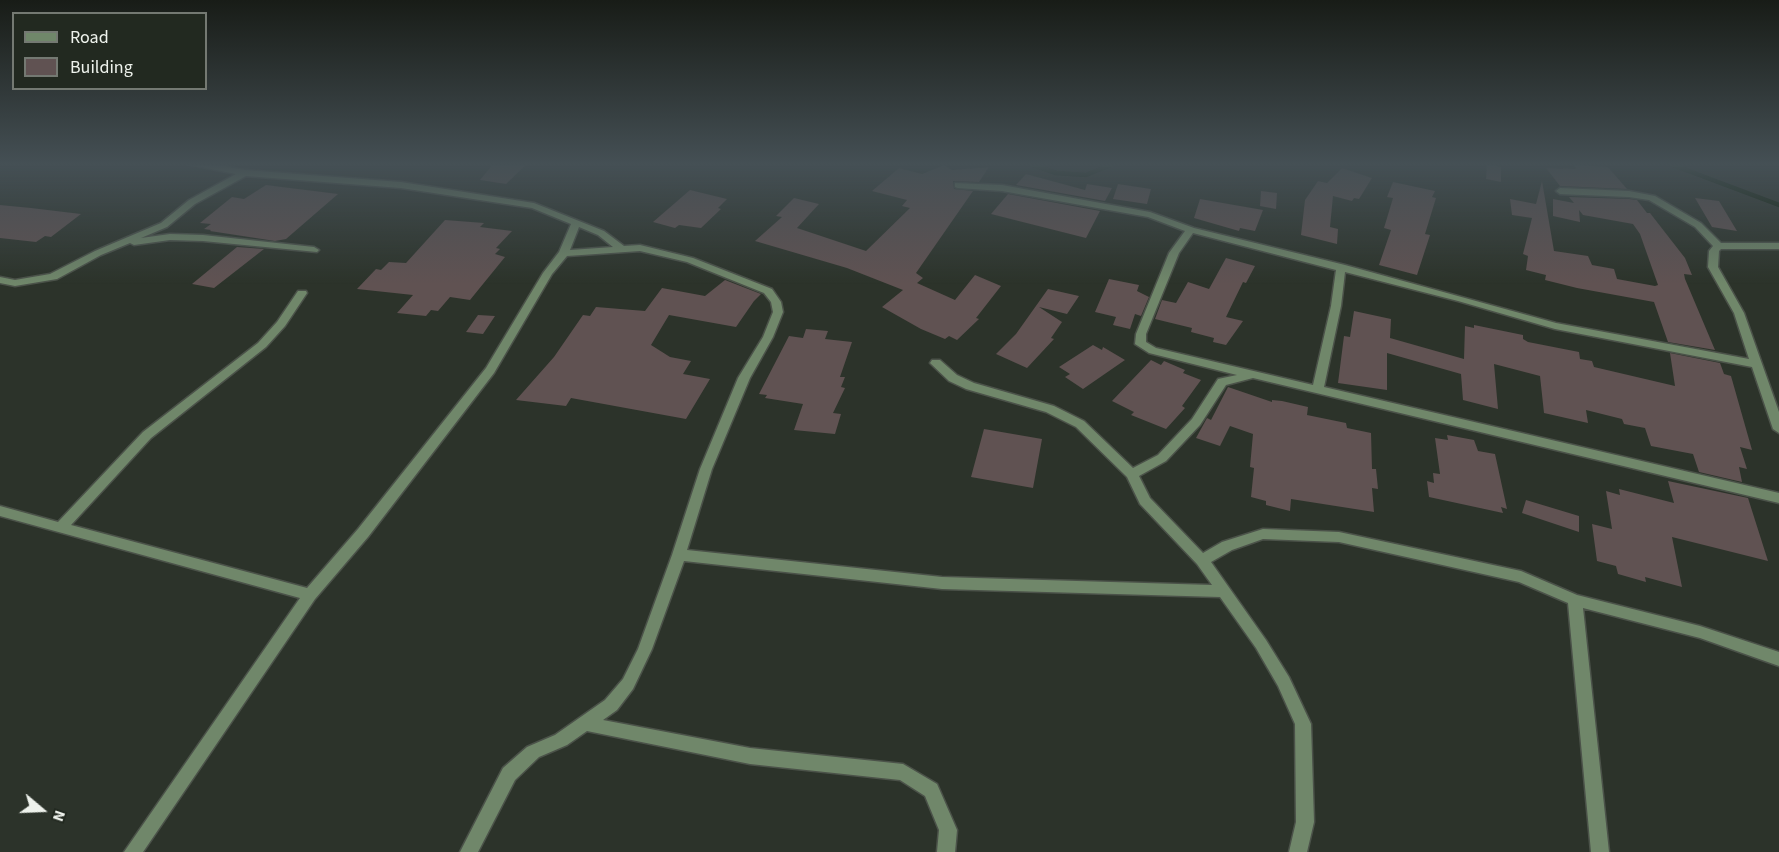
<!DOCTYPE html>
<html>
<head>
<meta charset="utf-8">
<style>
  body { margin:0 }
  #map { position:relative; width:1779px; height:852px; overflow:hidden; background:#2c332a; font-family:"Source Sans 3",sans-serif }
  canvas { display:block }
  .legend { position:absolute; left:12px; top:12px; width:195px; height:78px; box-sizing:border-box; background:#222920; border:2px solid #747972; margin:0; padding:8px 10px; list-style:none; font-size:18px; color:#eef2ec }
  .legend li { display:flex; align-items:center; gap:12px; height:30px }
  .legend b { width:30px; border:2px solid #747972 }
  .north { position:absolute; left:12px; top:780px; width:60px; height:60px; -webkit-text-stroke:4px #222920; paint-order:stroke; rotate:109deg; font-size:16px; font-weight:700; line-height:24px; text-align:center; color:#eef2ec }
  .north::after { content:''; display:block; margin:auto; width:21px; height:27px; background:#eef2ec; clip-path:polygon(50% 0,100% 100%,50% 72%,0 100%) }
</style>
</head>
<body>
<div id="map">
<canvas width="1779" height="852"></canvas>
<ul class="legend">
<li><b style="height:8px;background:#70876a"></b>Road</li>
<li><b style="height:16px;background:#605252"></b>Building</li>
</ul>
<div class="north">N</div>
</div>
<script>
const ctx = document.querySelector('canvas').getContext('2d');
ctx.lineJoin = 'round';
function toPath(rows) {
  const path = new Path2D();
  for (const r of rows) {
    path.moveTo(r[0], r[1]);
    for (let i = 2; i < r.length; i += 2) path.lineTo(r[i], r[i + 1]);
  }
  return path;
}
function stroke(path, color, width, dash) {
  ctx.strokeStyle = color;
  ctx.lineWidth = width;
  ctx.lineCap = dash ? 'butt' : 'round';
  ctx.setLineDash(dash || []);
  ctx.stroke(path);
}
function paint(path, color) {
  ctx.fillStyle = color;
  ctx.fill(path, 'evenodd');
}
stroke(toPath([
  [1030,164,1056,173,1086,175,1113,164],
  [1670,164,1779,205]
]), '#071a02', 4.5);
paint(toPath([
  [493,164,527,164,506,184,480,180],
  [1487,164,1501,167,1501,182,1486,179],
  [944,165,952,170,989,167,979,182,953,181,954,189,973,191,916,273,923,278,917,283,955,300,975,275,1001,286,976,318,979,319,957,340,949,336,945,339,921,329,882,307,903,290,847,268,755,241,782,217,776,216,794,198,819,204,797,228,866,251,910,208,902,206,907,200,872,191,899,168,922,174],
  [1574,165,1608,167,1627,189,1560,186,1546,168,1576,169],
  [1342,168,1372,178,1359,199,1354,198,1352,201,1333,196,1330,227,1338,229,1337,244,1301,235,1305,200,1318,181,1327,183],
  [1026,174,1085,190,1087,184,1112,188,1105,201,1016,185],
  [1542,181,1554,251,1588,256,1592,265,1614,269,1617,279,1655,286,1658,285,1640,234,1633,224,1583,215,1579,210,1580,222,1553,216,1553,199,1574,203,1569,197,1629,199,1637,200,1647,213,1650,213,1685,258,1692,275,1684,274,1685,279,1715,350,1668,342,1654,302,1577,288,1545,280,1546,275,1526,270,1528,256,1523,254,1532,218,1512,215,1510,199,1536,204],
  [1393,182,1435,191,1432,197,1436,198,1425,234,1430,235,1417,275,1379,265,1391,230,1384,228,1393,198,1387,197],
  [1118,184,1151,189,1147,204,1113,199],
  [266,185,338,194,286,239,275,241,210,231,211,230,204,229,211,224,200,223,232,197,244,199],
  [690,190,727,199,718,208,721,209,701,228,679,225,675,228,653,222],
  [1261,191,1277,193,1276,209,1260,206],
  [1008,194,1100,211,1086,238,991,214],
  [1695,198,1719,201,1737,231,1712,227],
  [1200,199,1263,210,1255,231,1240,228,1239,231,1194,218],
  [0,205,31,208,81,214,51,237,45,236,36,242,0,238],
  [445,220,484,223,480,227,512,231,496,248,500,249,495,254,505,257,470,300,450,297,438,311,431,310,426,316,397,313,413,295,357,289,376,269,381,270,389,262,406,263],
  [237,247,264,249,214,288,192,284],
  [1226,258,1255,266,1246,283,1243,282,1226,317,1243,321,1226,345,1213,342,1214,338,1191,332,1192,328,1155,319,1162,300,1176,303,1188,282,1209,289],
  [1109,279,1139,285,1137,291,1149,297,1141,316,1135,314,1130,329,1113,325,1116,317,1095,312],
  [725,280,761,294,754,301,736,327,669,315,651,345,670,357,691,361,683,374,710,379,686,419,571,398,566,406,516,400,554,357,583,315,590,316,596,307,645,311,662,288,705,296],
  [1048,289,1079,296,1067,314,1039,307,1062,322,1051,338,1054,339,1027,368,996,354,1016,334],
  [1354,311,1391,319,1390,338,1464,359,1465,326,1474,328,1474,325,1523,335,1523,339,1528,342,1579,352,1580,359,1592,361,1594,367,1675,386,1670,353,1720,363,1724,374,1731,376,1752,450,1740,447,1747,469,1739,467,1742,482,1699,472,1693,454,1651,446,1645,428,1624,424,1622,419,1586,410,1588,423,1544,413,1540,376,1494,364,1498,409,1463,400,1461,374,1387,353,1387,390,1338,383,1344,336,1350,337],
  [478,315,495,316,483,334,466,332],
  [806,329,828,331,825,339,852,342,840,377,845,377,841,387,845,388,833,413,841,414,835,434,794,430,803,404,765,398,767,395,759,394,789,336,803,338],
  [1093,345,1102,350,1103,347,1125,360,1083,389,1065,377,1070,374,1059,367],
  [1151,360,1161,365,1164,361,1185,370,1183,373,1201,380,1182,406,1185,408,1166,429,1131,415,1134,412,1112,401],
  [1228,387,1272,402,1272,400,1282,401,1308,407,1307,415,1346,423,1347,428,1371,433,1372,469,1376,469,1378,489,1372,488,1374,512,1291,499,1290,511,1266,505,1266,501,1251,497,1254,468,1250,467,1253,434,1230,426,1220,446,1196,438,1207,418,1211,420],
  [984,429,1042,439,1033,488,971,477],
  [1447,435,1474,440,1478,451,1495,454,1507,509,1501,507,1503,513,1429,497,1427,481,1434,483,1433,473,1440,474,1435,438,1448,440],
  [1668,481,1748,498,1768,561,1672,537,1682,587,1645,577,1646,582,1618,574,1616,566,1597,561,1592,524,1612,529,1606,491,1620,495,1619,489,1674,503],
  [1526,500,1579,516,1579,532,1522,513]
]), '#605252');
const minor = toPath([
  [187,164,209,164,245,170,401,182,534,203,604,231,624,246,640,245,693,258,772,289,781,302,783,312,773,337,750,378,712,469,687,550,942,577,1212,585,1197,564,1140,504,1127,477,1076,427,1046,412,966,389,949,381,930,363,932,360,940,360,957,375,974,383,1054,406,1084,421,1133,468,1158,455,1192,419,1218,379,1237,375,1149,353,1135,344,1136,334,1169,253,1185,231,1148,217,1002,191,958,188,955,187,955,183,1002,185,1150,212,1194,228,1345,265,1556,323,1749,359,1734,313,1708,267,1709,251,1713,246,1695,227,1649,200,1629,197,1560,194,1556,191,1560,188,1629,191,1655,196,1701,223,1721,243,1779,243,1779,249,1721,249,1719,251,1718,267,1744,313,1779,412,1779,433,1773,429,1752,367,1555,329,1458,301,1345,272,1341,306,1324,387,1779,493,1779,503,1253,378,1226,385,1200,425,1166,461,1139,476,1150,498,1203,553,1222,542,1263,529,1339,532,1521,571,1577,595,1700,626,1779,652,1779,666,1700,638,1583,608,1609,852,1591,852,1568,603,1519,582,1339,542,1263,539,1232,550,1211,562,1266,640,1289,677,1311,724,1314,822,1307,852,1289,852,1296,822,1295,724,1278,686,1256,648,1220,597,942,589,684,561,652,649,633,689,617,710,603,720,750,748,903,764,937,784,957,830,955,852,937,852,939,830,925,796,900,780,750,764,587,731,567,745,539,757,515,780,478,852,460,852,503,768,527,747,555,735,605,700,623,679,638,649,672,555,700,469,738,378,763,337,773,312,771,302,764,293,687,262,640,251,567,256,552,274,494,373,368,537,315,599,143,852,124,852,300,598,0,516,0,506,58,522,143,432,258,343,277,322,298,291,306,291,307,293,285,326,266,347,151,438,71,525,307,588,358,529,486,368,543,273,559,252,571,224,532,208,401,188,246,176,195,204,167,227,141,238,170,234,203,235,314,247,319,250,317,252,203,241,170,240,134,245,130,243,101,255,57,279,15,286,0,283,0,277,15,280,50,274,95,251,161,223,189,200,236,174,187,164],
  [579,227,598,235,613,247,570,250,579,227],
  [1193,233,1336,270,1331,306,1313,385,1156,348,1146,342,1146,334,1179,253,1193,233]
]);
stroke(minor, '#4b5249', 3);
paint(minor, '#70876a');
const sky = ctx.createLinearGradient(0, 0, 0, 284);
sky.addColorStop(0, '#181c17');
sky.addColorStop(0.58, '#455055');
sky.addColorStop(1, '#45505500');
ctx.fillStyle = sky;
ctx.fillRect(0, 0, 1779, 284);
</script>
</body>
</html>
